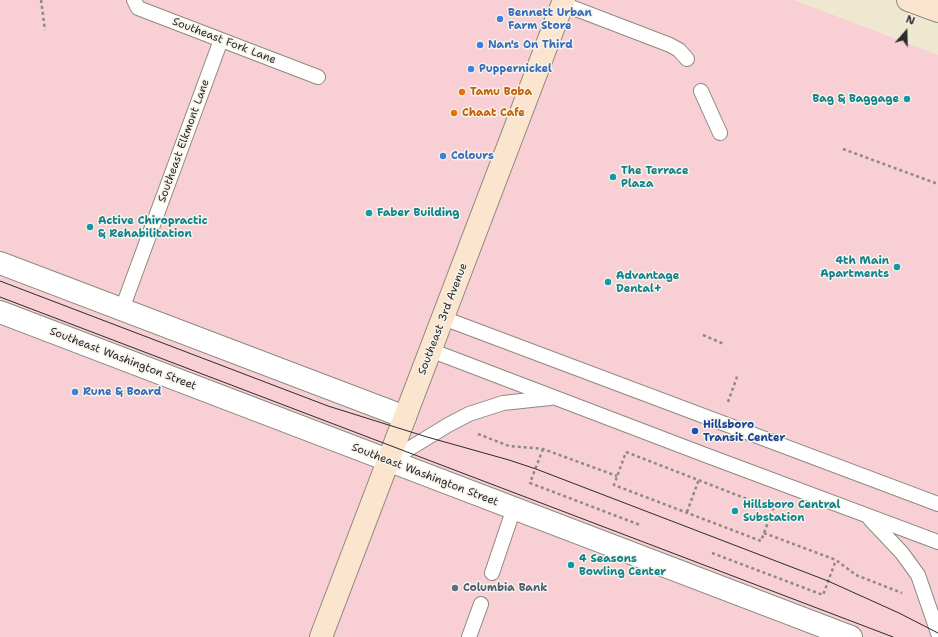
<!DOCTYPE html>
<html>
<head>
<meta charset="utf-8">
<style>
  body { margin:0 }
  #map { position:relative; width:938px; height:637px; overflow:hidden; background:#efe8d0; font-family:"Shantell Sans",sans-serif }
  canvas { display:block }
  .north { position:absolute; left:886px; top:12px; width:40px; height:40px; -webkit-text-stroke:3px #f7f3e8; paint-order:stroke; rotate:20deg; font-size:11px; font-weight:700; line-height:16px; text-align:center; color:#2b2b2b }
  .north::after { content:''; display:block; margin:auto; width:14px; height:18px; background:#2b2b2b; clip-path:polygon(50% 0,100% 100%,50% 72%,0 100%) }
</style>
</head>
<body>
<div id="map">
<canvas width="938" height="637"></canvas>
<div class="north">N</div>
</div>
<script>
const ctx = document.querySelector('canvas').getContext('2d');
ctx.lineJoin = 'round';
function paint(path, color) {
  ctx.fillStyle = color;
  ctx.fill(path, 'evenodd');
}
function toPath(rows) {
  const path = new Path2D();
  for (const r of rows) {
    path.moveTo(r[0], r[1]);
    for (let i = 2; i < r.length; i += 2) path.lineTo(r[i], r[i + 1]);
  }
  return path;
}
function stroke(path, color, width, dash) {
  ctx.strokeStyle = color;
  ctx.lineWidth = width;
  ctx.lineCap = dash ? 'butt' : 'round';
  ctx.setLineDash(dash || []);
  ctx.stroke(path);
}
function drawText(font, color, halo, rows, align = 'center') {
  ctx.font = font + ' "Shantell Sans",sans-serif';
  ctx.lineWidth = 3;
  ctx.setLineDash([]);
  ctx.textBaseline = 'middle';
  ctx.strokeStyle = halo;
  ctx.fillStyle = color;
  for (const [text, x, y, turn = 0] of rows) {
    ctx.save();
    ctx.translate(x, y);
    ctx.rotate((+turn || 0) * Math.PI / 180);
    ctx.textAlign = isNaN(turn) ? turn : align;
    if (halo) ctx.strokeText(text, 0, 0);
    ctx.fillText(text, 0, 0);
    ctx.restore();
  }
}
paint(toPath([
  [0,0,794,0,938,55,938,637,0,637]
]), '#f7cfd4');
const lane = toPath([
  [134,0,138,8,318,77],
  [563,4,670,45,679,50,687,59],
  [701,91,720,133],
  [122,309,221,40],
  [443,318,938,504],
  [430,350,708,456,938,542],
  [389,461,448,425,469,414,503,403,550,398],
  [870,519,902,553,918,575,938,633],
  [492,573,514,508],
  [469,637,481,604]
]);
const street = toPath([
  [0,263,405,417],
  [0,312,851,637]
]);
const secondary = toPath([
  [908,0,938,11],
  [321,637,564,0]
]);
stroke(lane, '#8d8a7e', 16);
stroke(street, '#8d8a7e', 24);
stroke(secondary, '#8d8a7e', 24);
stroke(toPath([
  [41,0,45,30],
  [843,149,938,184],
  [703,335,724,344],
  [728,402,738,374],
  [478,434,509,446,543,449,617,476],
  [543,449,530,483,640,525],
  [626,452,773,509,761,541,614,485,626,452],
  [687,512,699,479],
  [764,533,836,560,856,575,902,593],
  [712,553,823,595,836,560]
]), '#8d8a7e', 2.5, [3, 3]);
stroke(lane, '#fff', 14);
stroke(street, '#fff', 22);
stroke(secondary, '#fbe5cf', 22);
stroke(toPath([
  [0,281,328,406,427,437,509,460,536,469,828,581,899,613,938,633],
  [0,297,893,637]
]), '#2b2b2b', 1);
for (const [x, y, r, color] of [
  [500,19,4,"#3f7fe0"],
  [480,45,4,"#3f7fe0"],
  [471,69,4,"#3f7fe0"],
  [462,92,4,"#e8710a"],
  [907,99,4,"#0f9aa8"],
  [454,113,4,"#e8710a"],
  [443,156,4,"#3f7fe0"],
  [613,177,4,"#0f9aa8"],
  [369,213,4,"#0f9aa8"],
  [90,227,4,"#0f9aa8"],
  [897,267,4,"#0f9aa8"],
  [608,282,4,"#0f9aa8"],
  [75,392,4,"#3f7fe0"],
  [695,431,4,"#1a4fb4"],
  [735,511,4,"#0f9aa8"],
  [571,565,4,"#0f9aa8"],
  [455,588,4,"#5c6f8a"]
]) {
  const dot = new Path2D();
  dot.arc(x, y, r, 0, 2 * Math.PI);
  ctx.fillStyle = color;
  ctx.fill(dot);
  stroke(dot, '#f7f3e8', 1.5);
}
drawText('bold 11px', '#366cbe', '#f7f3e8', [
  ["Bennett Urban",508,13],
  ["Farm Store",508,26],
  ["Nan's On Third",488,45],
  ["Puppernickel",479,69],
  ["Colours",451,156],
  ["Rune & Board",83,392]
], 'left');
drawText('11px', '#2b2b2b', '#f7f3e8', [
  ["Southeast Fork Lane",224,41,21],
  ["Southeast Elkmont Lane",184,141,-70],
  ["Southeast 3rd Avenue",443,319,-69],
  ["Southeast Washington Street",123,359,21],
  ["Southeast Washington Street",425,475,21]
]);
drawText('bold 11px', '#c56008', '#f7f3e8', [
  ["Tamu Boba",470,92],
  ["Chaat Cafe",462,113]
], 'left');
drawText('bold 11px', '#0d838f', '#f7f3e8', [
  ["Bag & Baggage",899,99,"right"],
  ["The Terrace",621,171],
  ["Plaza",621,184],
  ["Faber Building",377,213],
  ["Active Chiropractic",98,221],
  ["& Rehabilitation",98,234],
  ["4th Main",889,261,"right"],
  ["Apartments",889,274,"right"],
  ["Advantage",616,276],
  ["Dental+",616,289],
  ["Hillsboro Central",743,505],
  ["Substation",743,518],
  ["4 Seasons",579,559],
  ["Bowling Center",579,572]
], 'left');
drawText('bold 11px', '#164399', '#f7f3e8', [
  ["Hillsboro",703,425],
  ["Transit Center",703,438]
], 'left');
drawText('bold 11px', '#4e5e75', '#f7f3e8', [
  ["Columbia Bank",463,588]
], 'left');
</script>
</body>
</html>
